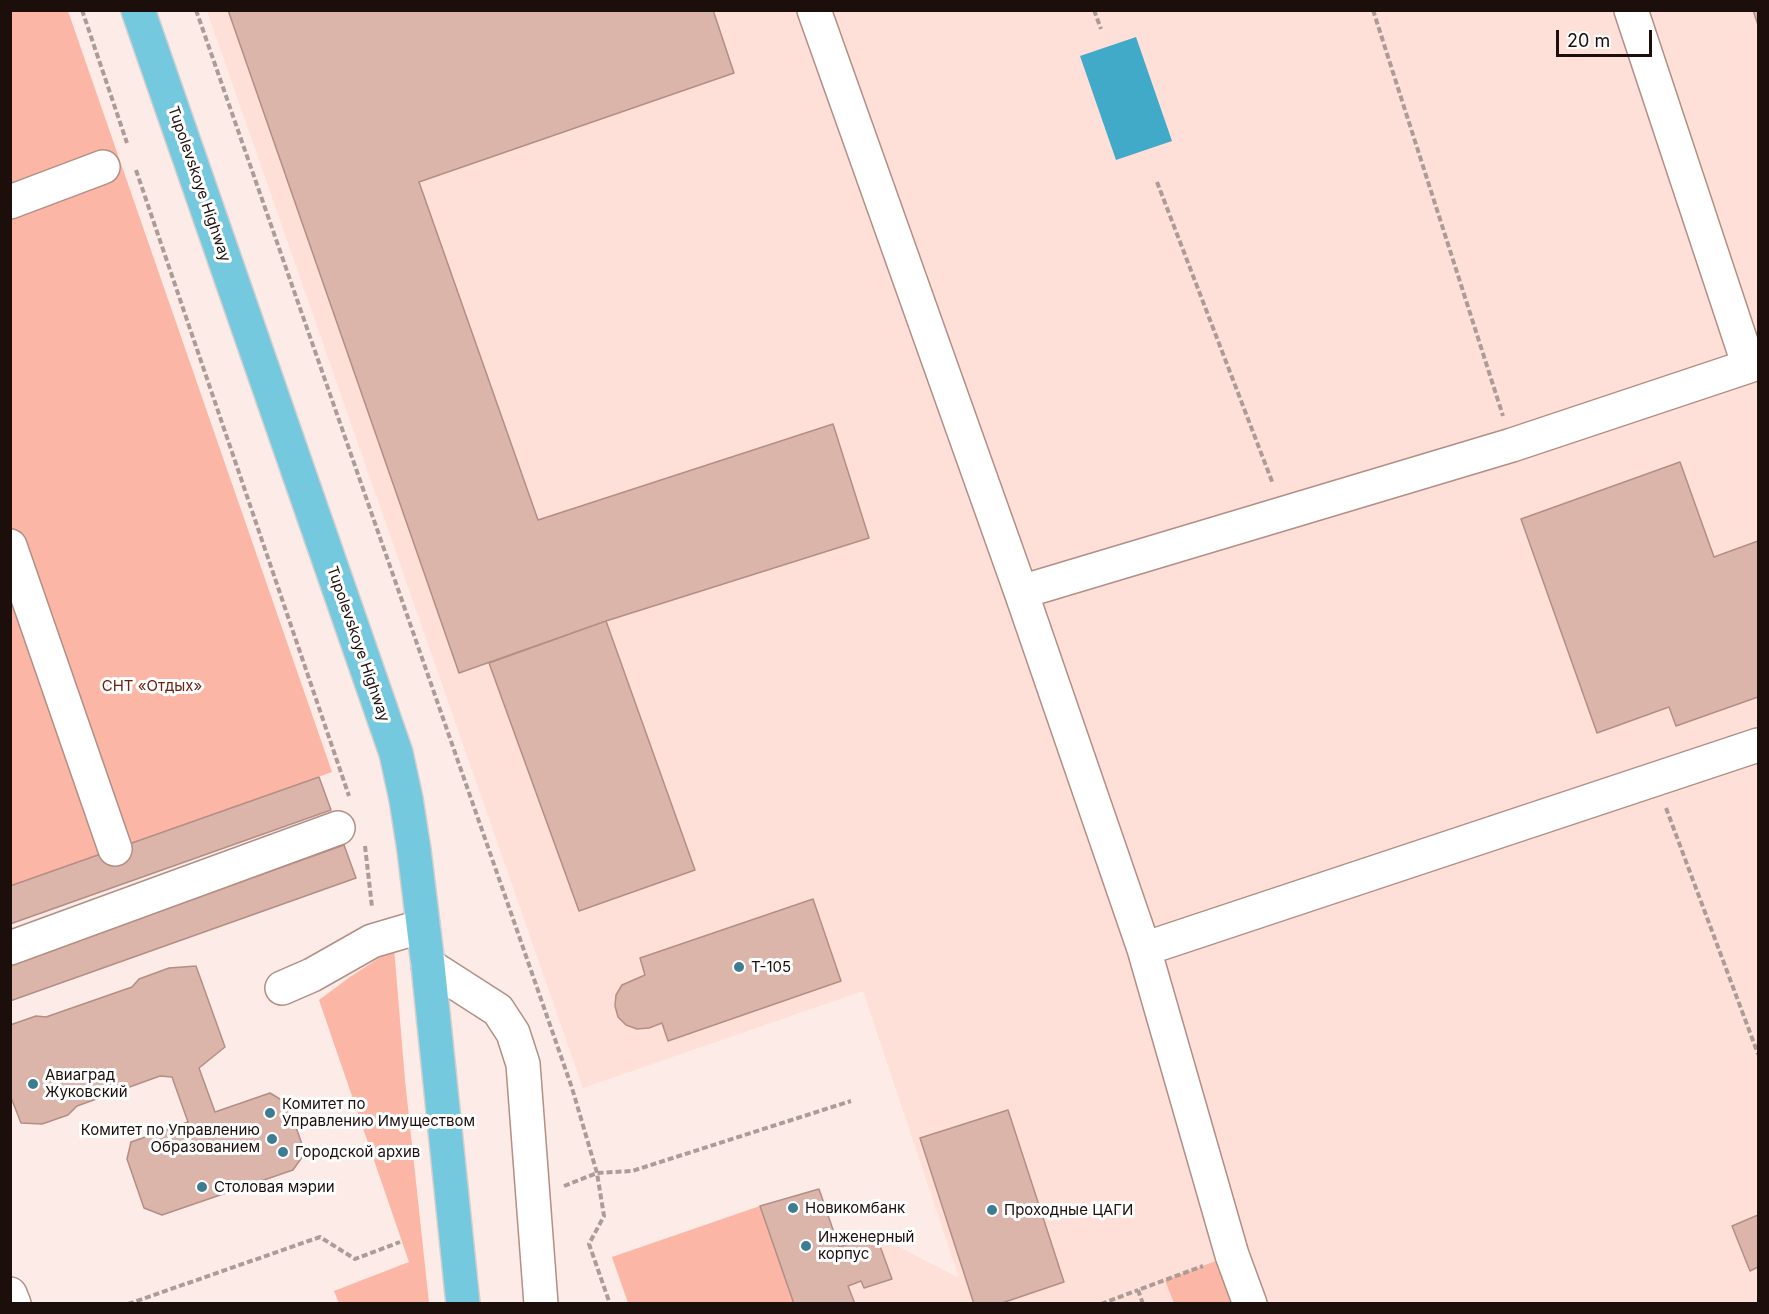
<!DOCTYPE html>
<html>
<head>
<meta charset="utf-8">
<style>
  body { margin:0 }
  #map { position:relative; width:1769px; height:1314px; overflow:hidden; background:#fcebe7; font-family:Inter,sans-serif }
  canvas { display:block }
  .frame { position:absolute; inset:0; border:12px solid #1c0e0b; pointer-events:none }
  .scale { position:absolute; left:1556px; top:30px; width:96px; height:27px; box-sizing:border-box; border:3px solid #1c0e0b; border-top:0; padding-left:8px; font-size:18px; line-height:21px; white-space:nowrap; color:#1c0e0b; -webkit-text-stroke:4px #fff; paint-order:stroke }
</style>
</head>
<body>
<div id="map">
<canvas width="1769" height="1314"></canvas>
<div class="frame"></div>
<div class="scale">20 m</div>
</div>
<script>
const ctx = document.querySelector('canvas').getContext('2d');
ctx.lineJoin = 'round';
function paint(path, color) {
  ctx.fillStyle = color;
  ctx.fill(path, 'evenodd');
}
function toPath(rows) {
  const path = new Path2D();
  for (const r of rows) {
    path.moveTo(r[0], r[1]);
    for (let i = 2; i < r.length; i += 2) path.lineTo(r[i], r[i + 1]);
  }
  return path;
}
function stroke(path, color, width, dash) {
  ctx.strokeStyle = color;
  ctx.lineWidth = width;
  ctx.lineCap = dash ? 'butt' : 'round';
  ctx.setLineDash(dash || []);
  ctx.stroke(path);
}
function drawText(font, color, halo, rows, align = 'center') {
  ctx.font = font + ' Inter,sans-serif';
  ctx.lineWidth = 6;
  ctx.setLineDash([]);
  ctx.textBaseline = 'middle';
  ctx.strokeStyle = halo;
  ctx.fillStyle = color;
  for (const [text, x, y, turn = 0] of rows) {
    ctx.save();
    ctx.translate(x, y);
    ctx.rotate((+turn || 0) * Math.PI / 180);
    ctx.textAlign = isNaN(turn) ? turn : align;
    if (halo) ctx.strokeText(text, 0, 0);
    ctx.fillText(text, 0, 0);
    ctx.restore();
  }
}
paint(toPath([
  [207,11,1758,11,1758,1303,794,1303,760,1206,819,1189,839,1247,876,1235,959,1278,863,991,583,1088]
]), '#fee0d8');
paint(toPath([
  [10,11,68,11,332,772,11,886],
  [394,948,405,1080,429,1303,339,1303,334,1291,409,1262,319,1000,350,977],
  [760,1206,794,1303,628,1303,612,1257],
  [1232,1255,1250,1303,1174,1303,1165,1280]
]), '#fbb6a5');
paint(toPath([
  [1136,37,1172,141,1116,160,1080,56]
]), '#41aac8');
const building = toPath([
  [228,10,713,10,734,73,419,182,538,520,833,424,869,538,606,621,459,673,228,10],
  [1753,10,1758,10,1758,25,1753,10],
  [1680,462,1714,557,1758,541,1758,697,1676,726,1669,707,1597,733,1521,519,1680,462],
  [606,621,695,870,579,911,489,663,606,621],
  [319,777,331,810,10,924,10,886,319,777],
  [344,845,356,878,10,1001,10,964,344,845],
  [813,899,841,981,668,1041,662,1023,649,1028,637,1029,626,1025,618,1017,615,1006,616,995,622,985,645,975,640,958,813,899],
  [196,966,225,1047,199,1068,215,1112,270,1093,288,1104,305,1153,293,1170,162,1215,144,1208,127,1159,131,1142,188,1122,172,1077,160,1076,77,1106,68,1115,42,1124,21,1123,10,1095,10,1025,36,1016,46,1017,132,987,139,979,169,968,196,966],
  [1008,1110,1064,1282,999,1304,974,1304,920,1138,1008,1110],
  [819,1189,839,1247,876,1235,892,1279,864,1288,861,1281,848,1286,855,1304,794,1304,760,1206,819,1189],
  [1758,1215,1758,1267,1750,1271,1732,1226,1758,1215]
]);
paint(building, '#dbb4aa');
stroke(building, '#b48e85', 1.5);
const minor = toPath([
  [814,10,1021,592,1144,949,1758,745],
  [10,202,103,167],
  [10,546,115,849],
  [1021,592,1512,445,1749,366,1631,10],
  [10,948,338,828],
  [1144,949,1232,1255,1250,1304],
  [428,965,498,1010,513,1033,523,1064,541,1304],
  [282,988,312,975,372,941,423,926],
  [10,1294,14,1304]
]);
const major = toPath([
  [138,10,396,753,406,799,414,850,428,965,463,1304]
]);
stroke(minor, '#b38e84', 36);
stroke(major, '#d2cfce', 36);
stroke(toPath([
  [82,10,127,143],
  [196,10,572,1088,597,1173,604,1216,589,1244,610,1304],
  [1094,10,1101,29],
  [1373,10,1503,416],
  [136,170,349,796],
  [1157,182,1273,484],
  [1666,808,1758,1054],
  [365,846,372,907],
  [564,1186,597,1173,632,1171,851,1101],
  [128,1304,320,1237,355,1259,400,1242],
  [1101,1304,1138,1290],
  [1143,1304,1138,1290,1203,1266]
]), '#ac9c99', 4, [6, 3]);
stroke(minor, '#fff', 33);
stroke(major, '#75c9de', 33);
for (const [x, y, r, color] of [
  [739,967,6,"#3d7d91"],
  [33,1084,6,"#3d7d91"],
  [270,1113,6,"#3d7d91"],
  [272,1139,6,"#3d7d91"],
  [283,1152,6,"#3d7d91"],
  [202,1187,6,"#3d7d91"],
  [793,1208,6,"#3d7d91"],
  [992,1210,6,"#3d7d91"],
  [806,1246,6,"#3d7d91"]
]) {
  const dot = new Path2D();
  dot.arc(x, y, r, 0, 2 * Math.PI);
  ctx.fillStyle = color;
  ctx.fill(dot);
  stroke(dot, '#fff', 2);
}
drawText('15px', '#1c0e0b', '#fff', [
  ["Tupolevskoye Highway",199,184,71],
  ["Tupolevskoye Highway",358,644,71]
]);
drawText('15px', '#6a2110', '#fff', [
  ["СНТ «Отдых»",152,686]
]);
drawText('15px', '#1c0e0b', '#fff', [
  ["Т-105",751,967],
  ["Авиаград",45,1075],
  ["Жуковский",45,1092],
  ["Комитет по",282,1104],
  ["Управлению Имуществом",282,1121],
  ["Комитет по Управлению",260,1130,"right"],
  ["Образованием",260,1147,"right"],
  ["Городской архив",295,1152],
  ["Столовая мэрии",214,1187],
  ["Новикомбанк",805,1208],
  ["Проходные ЦАГИ",1004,1210],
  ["Инженерный",818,1237],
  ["корпус",818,1254]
], 'left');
</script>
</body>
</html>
